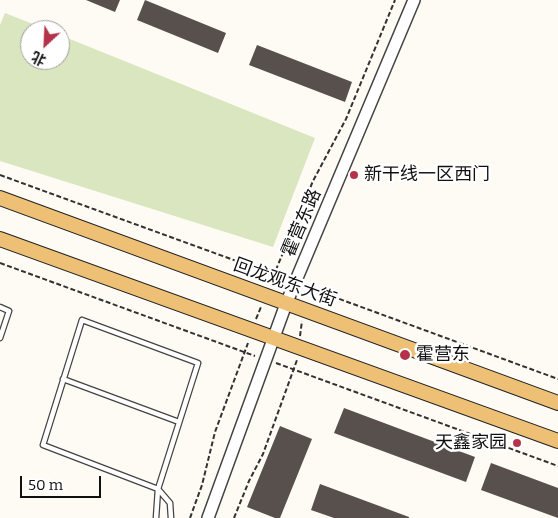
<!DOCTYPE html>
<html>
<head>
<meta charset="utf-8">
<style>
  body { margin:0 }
  #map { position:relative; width:558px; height:518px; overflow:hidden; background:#fefbf4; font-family:Bitter,"Noto Sans SC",serif }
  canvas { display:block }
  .north { position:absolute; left:20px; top:20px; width:50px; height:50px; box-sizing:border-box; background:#fff; border:1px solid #9f9f9f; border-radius:50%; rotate:205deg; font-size:14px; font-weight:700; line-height:20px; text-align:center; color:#101010 }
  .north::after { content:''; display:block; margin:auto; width:18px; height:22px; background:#b5334a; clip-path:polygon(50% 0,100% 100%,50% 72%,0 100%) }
  .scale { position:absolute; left:20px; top:476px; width:81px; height:22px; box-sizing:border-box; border:2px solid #101010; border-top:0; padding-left:6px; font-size:15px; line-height:18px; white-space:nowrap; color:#101010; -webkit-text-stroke:4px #fff; paint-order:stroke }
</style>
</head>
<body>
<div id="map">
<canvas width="558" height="518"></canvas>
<div class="north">北</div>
<div class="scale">50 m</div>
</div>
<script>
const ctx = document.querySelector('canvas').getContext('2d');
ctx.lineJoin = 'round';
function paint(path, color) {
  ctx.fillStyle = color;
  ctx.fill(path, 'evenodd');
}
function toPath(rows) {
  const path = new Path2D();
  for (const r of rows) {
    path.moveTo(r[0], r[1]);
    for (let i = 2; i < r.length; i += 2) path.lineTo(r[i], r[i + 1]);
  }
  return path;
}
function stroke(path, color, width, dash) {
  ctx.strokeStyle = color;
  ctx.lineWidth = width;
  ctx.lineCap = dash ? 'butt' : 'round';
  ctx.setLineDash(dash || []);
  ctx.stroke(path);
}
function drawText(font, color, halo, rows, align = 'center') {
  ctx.font = font + ' Bitter,"Noto Sans SC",serif';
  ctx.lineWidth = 5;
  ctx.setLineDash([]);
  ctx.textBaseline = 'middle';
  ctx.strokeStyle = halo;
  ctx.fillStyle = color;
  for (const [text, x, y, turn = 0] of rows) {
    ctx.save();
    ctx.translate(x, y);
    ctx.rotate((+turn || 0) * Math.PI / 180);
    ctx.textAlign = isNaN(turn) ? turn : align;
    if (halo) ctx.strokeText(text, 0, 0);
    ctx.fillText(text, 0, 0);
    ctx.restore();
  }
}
paint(toPath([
  [5,13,48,30,30,30,30,60,60,60,60,35,315,138,273,247,0,161,0,25]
]), '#d9e6bf');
paint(toPath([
  [86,0,120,0,115,12],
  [145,0,226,33,218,53,137,20],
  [257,45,352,82,345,102,249,65],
  [344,408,475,457,466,482,334,433],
  [280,426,312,439,280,518,275,518,247,507],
  [491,463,558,488,558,518,481,490],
  [320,484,409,517,409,518,334,518,311,510]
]), '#58504d');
const service = toPath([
  [0,307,9,311,0,338],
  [82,320,198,363,158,489,43,445,82,320],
  [63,379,179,422],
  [156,518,158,489,170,503,171,518]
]);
const tertiary = toPath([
  [208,518,286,304,414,0]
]);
const primary = toPath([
  [0,198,558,403],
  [0,239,558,441]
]);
stroke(service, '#434343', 7);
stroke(tertiary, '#434343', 14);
stroke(primary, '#212121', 16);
stroke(toPath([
  [0,175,286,279],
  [0,263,255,356],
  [270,284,313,181,346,119,395,0],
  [304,286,558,379],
  [305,296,306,286],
  [256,319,261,307],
  [300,336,302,321],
  [276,363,558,466],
  [190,518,202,485,215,432,248,343],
  [234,518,249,481,263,454,297,360]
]), '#323232', 2, [5, 2.5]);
stroke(service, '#fff', 4.5);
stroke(tertiary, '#fff', 11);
stroke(primary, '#edc075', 14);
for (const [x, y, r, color] of [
  [354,175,5,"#b5334a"],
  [405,355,6,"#b5334a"],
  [517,443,5,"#b5334a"]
]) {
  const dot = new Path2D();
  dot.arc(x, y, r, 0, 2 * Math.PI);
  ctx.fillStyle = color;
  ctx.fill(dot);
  stroke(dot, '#fff', 2);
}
drawText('18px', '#101010', '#fff', [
  ["新干线一区西门",364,175],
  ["霍营东",416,355],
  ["天鑫家园",507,443,"right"]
], 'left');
drawText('18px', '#101010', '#fff', [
  ["霍营东路",302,223,-67],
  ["回龙观东大街",285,283,20]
]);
</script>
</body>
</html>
